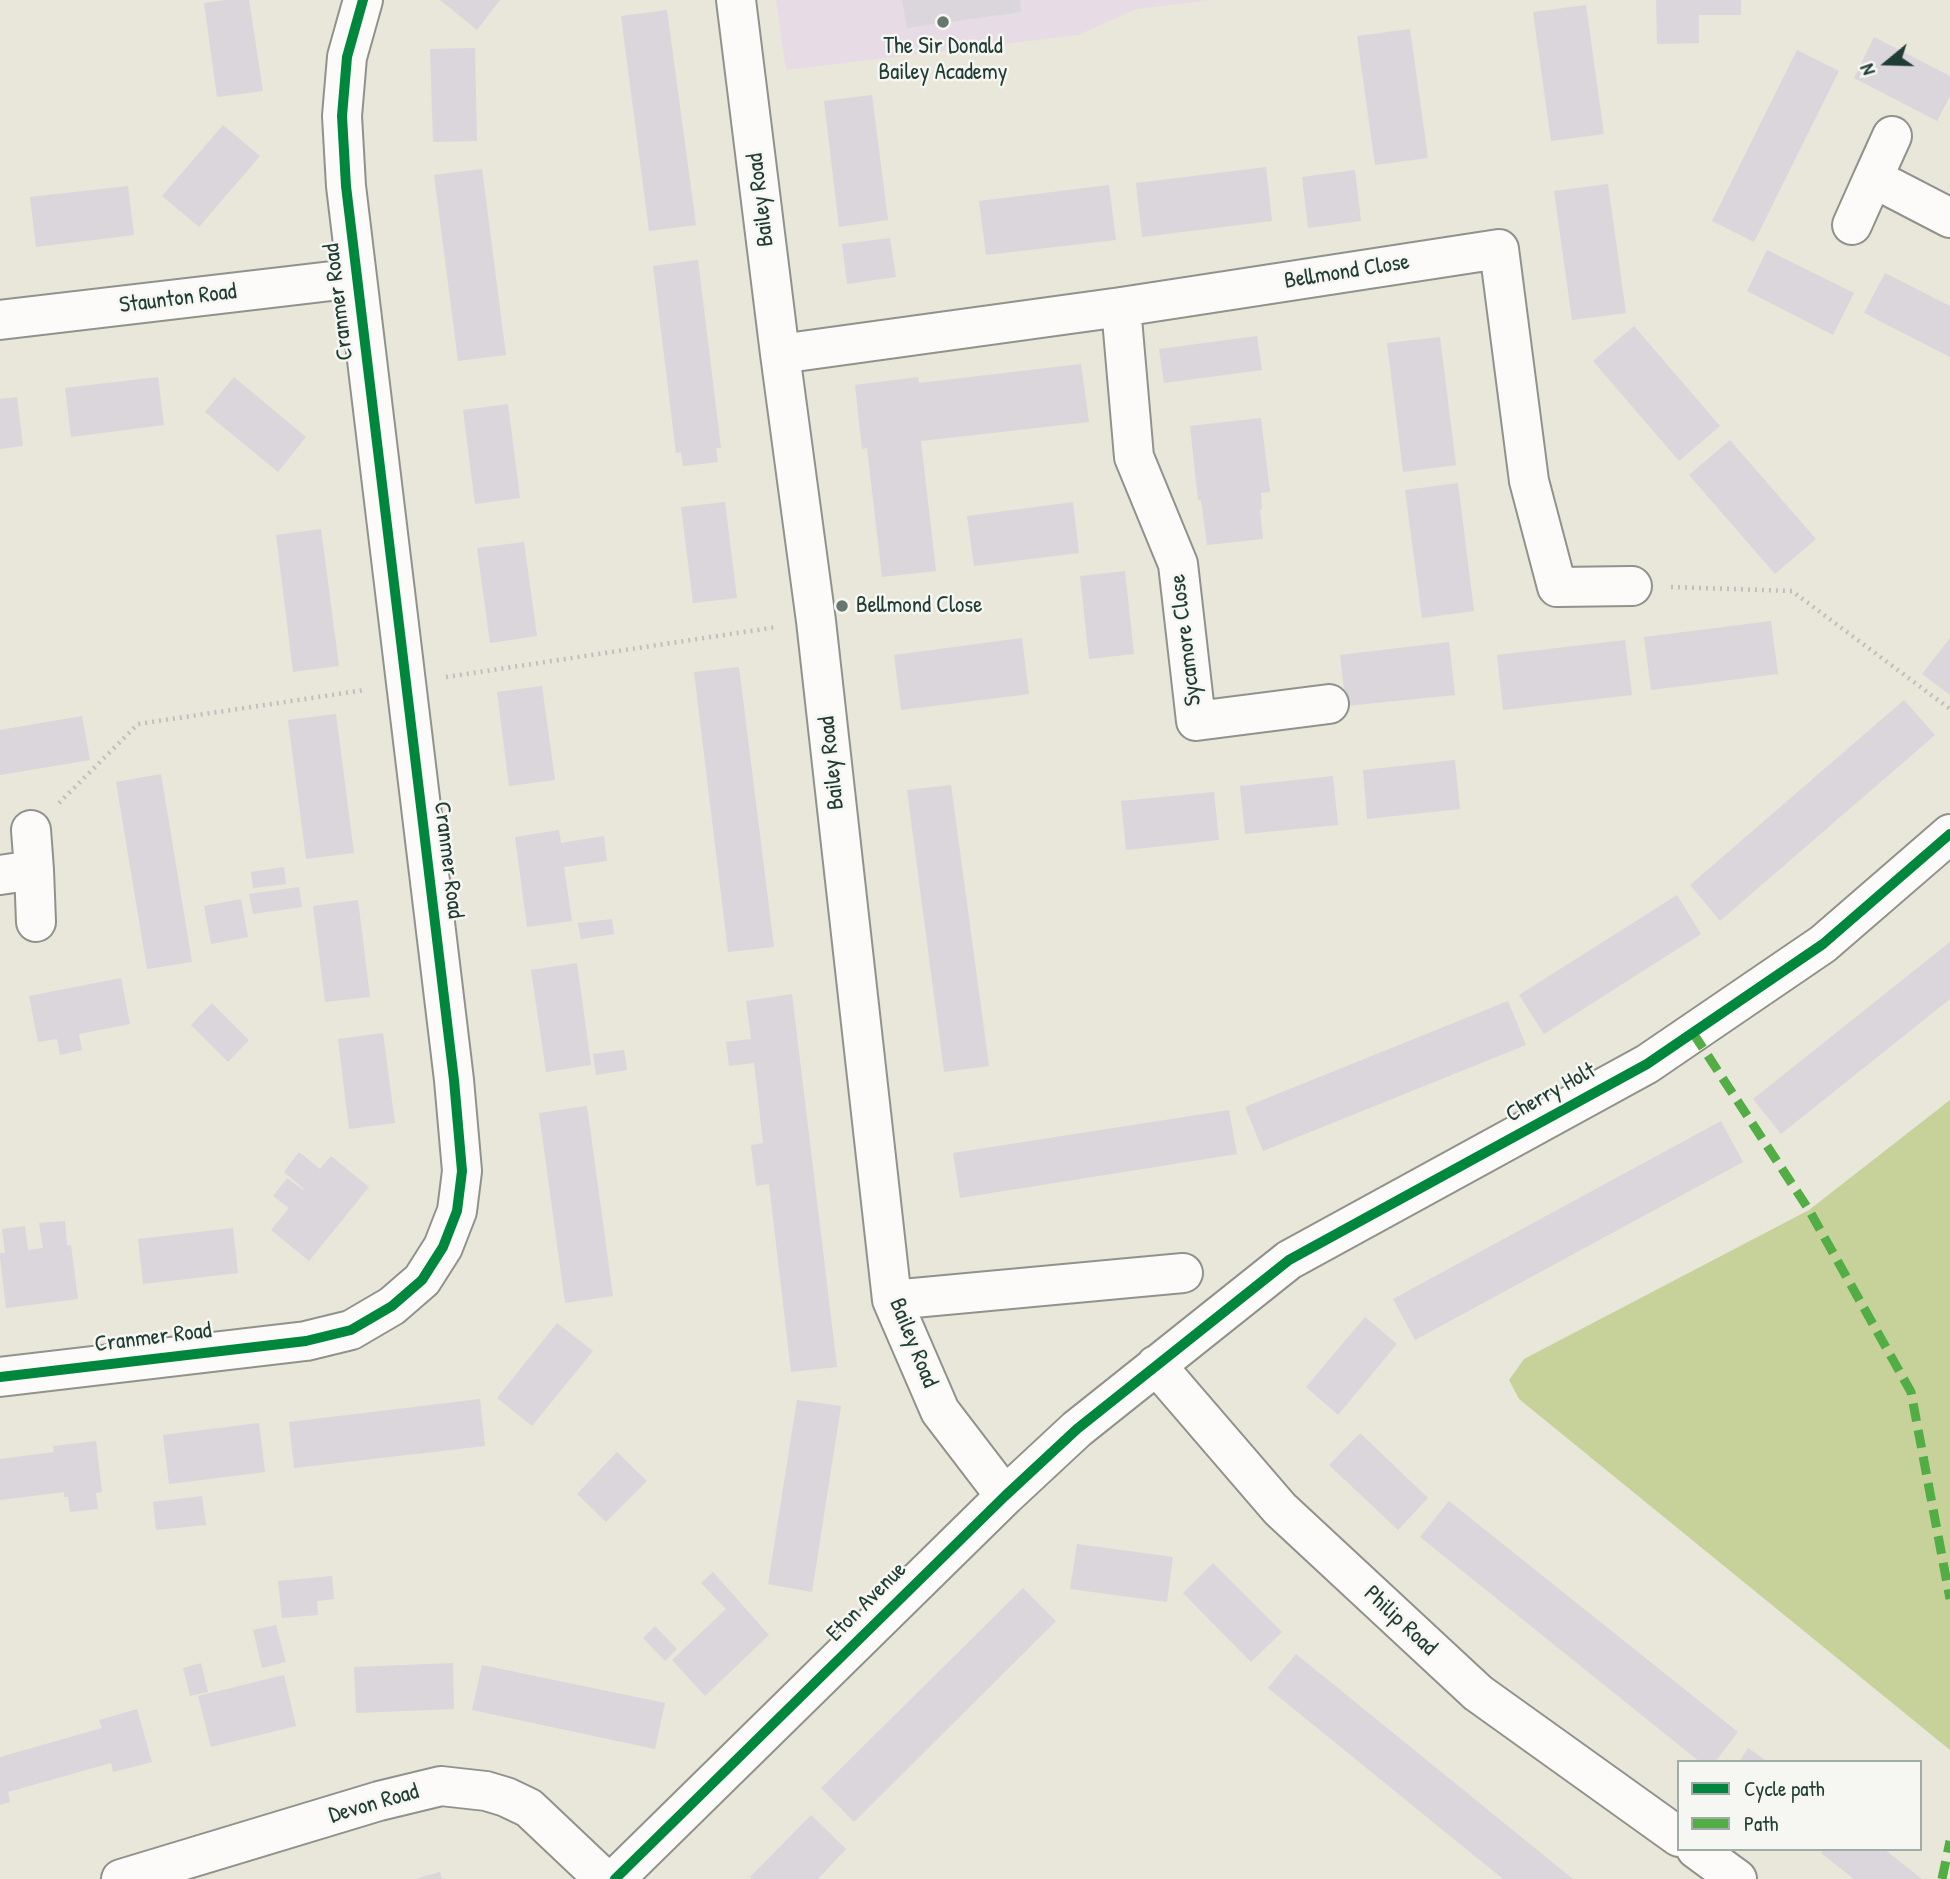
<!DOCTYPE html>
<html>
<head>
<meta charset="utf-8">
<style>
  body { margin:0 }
  #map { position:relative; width:1950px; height:1879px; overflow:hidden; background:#e9e6da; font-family:"Patrick Hand",sans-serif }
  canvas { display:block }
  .legend { position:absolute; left:1677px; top:1760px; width:245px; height:91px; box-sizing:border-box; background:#f6f6f2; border:2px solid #a0aca6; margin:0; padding:9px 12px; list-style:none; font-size:21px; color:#1f3d34 }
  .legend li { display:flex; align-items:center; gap:14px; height:35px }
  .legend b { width:35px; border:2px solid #a0aca6 }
  .north { position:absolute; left:1852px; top:28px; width:70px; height:70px; -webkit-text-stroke:5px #f6f6f2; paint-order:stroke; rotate:251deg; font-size:19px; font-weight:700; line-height:28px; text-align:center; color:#1f3d34 }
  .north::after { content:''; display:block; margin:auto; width:24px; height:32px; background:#1f3d34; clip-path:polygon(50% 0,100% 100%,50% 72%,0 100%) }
</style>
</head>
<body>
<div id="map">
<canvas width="1950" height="1879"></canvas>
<ul class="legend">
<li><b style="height:9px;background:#00873e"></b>Cycle path</li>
<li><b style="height:9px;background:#52ad45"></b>Path</li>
</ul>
<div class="north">N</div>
</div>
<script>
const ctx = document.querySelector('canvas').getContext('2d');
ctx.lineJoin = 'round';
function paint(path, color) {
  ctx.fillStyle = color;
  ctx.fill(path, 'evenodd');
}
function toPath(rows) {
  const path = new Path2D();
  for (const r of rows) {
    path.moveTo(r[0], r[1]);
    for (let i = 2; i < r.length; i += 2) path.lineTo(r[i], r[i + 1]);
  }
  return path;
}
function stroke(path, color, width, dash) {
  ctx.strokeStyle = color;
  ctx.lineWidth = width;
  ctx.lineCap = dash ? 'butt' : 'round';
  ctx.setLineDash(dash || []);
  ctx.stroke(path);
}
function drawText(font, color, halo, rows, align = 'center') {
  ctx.font = font + ' "Patrick Hand",sans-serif';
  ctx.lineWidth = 5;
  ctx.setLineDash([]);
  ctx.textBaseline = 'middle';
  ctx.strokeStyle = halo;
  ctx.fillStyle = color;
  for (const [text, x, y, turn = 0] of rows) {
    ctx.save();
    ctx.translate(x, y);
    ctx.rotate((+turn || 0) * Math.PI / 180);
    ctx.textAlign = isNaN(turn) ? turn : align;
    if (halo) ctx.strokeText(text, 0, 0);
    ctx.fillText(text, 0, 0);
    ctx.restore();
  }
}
paint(toPath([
  [776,0,1211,0,1136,9,1078,35,786,70]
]), '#e7dbe6');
paint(toPath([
  [1950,1100,1950,1750,1519,1399,1509,1380,1524,1359,1809,1210]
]), '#c7d29a');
paint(toPath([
  [225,0,249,0,263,91,217,97,204,3],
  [440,0,500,0,477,30],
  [902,0,1020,0,1021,12,907,28],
  [1656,0,1741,0,1741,15,1699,15,1699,43,1657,44],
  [1586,5,1604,134,1551,141,1533,12],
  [667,10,696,225,649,231,621,16],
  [1410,29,1428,158,1375,165,1357,36],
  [1874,37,1950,76,1950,96,1937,121,1854,78],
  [475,48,477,141,433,142,430,49],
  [1797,50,1839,71,1754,242,1712,221],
  [872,95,888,220,839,227,824,101],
  [223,125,260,156,199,227,162,196],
  [1266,167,1272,221,1142,237,1136,183],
  [482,169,506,355,458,361,434,175],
  [1355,170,1361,221,1308,228,1302,177],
  [1608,184,1626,313,1572,320,1554,191],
  [1109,185,1116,240,986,255,979,201],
  [128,186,134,235,36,247,30,197],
  [890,238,896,277,847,284,842,244],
  [1767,250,1854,293,1833,335,1747,291],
  [698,260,721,448,716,448,718,462,683,466,681,452,676,453,653,266],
  [1885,273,1950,306,1950,357,1864,313],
  [1634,326,1720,426,1679,461,1593,361],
  [1257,336,1262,370,1164,383,1159,349],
  [1440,337,1456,465,1403,472,1387,343],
  [1081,364,1089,422,921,441,936,571,882,577,867,448,862,449,855,385,918,377,919,383],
  [158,377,164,425,71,437,65,388],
  [234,377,306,437,278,472,205,412],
  [17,397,23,446,0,449,0,399],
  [508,404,520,498,475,504,463,410],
  [1261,418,1270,492,1261,493,1262,509,1260,510,1263,539,1207,545,1201,500,1198,500,1190,426],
  [1730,440,1816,539,1775,574,1689,475],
  [1458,483,1474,611,1422,618,1405,490],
  [725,502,737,598,693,603,681,507],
  [1073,502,1079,553,974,566,967,516],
  [321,529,339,666,293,672,276,535],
  [524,542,537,636,490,643,477,548],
  [1125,571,1134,654,1089,659,1080,576],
  [1771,621,1778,674,1651,690,1644,637],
  [1022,638,1029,694,901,710,894,655],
  [1950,638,1950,695,1922,674],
  [1625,640,1632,695,1503,710,1497,655],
  [1449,642,1455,695,1346,706,1340,655],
  [739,667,774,947,728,952,694,672],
  [542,686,555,780,509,786,497,692],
  [1904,700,1935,735,1720,921,1690,885],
  [336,714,354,853,306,859,288,720],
  [82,716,90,760,0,775,0,730],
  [1455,760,1460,809,1367,819,1363,770],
  [161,774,192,962,147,969,116,782],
  [1333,776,1338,825,1245,834,1240,786],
  [951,785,989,1066,944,1072,907,790],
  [1214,792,1219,840,1126,850,1121,801],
  [559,830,561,843,604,836,607,861,564,867,572,921,527,927,515,837],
  [284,867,286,884,253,888,251,872],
  [299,887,302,907,253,914,249,894],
  [1677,895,1701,934,1544,1034,1519,995],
  [241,899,248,937,211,944,204,906],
  [358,900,370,997,325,1002,313,906],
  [612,919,614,934,581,939,578,923],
  [1950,942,1950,999,1781,1134,1753,1099],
  [577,963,591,1065,546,1072,531,970],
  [121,978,130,1024,79,1034,82,1050,60,1055,57,1039,38,1042,29,996],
  [792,994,837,1367,791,1372,769,1184,756,1186,751,1145,763,1143,754,1063,729,1066,726,1042,751,1039,746,1001],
  [1508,1001,1526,1045,1263,1151,1245,1107],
  [212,1003,249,1040,228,1062,191,1025],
  [383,1033,395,1123,349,1129,338,1039],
  [624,1050,627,1070,596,1075,593,1054],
  [587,1106,613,1296,565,1303,539,1113],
  [1229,1110,1237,1154,960,1198,953,1153],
  [1721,1121,1743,1162,1415,1340,1393,1299],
  [299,1152,320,1169,331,1156,369,1187,309,1261,271,1230,289,1208,273,1196,287,1178,303,1190,304,1189,284,1172],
  [65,1221,67,1245,71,1245,78,1299,6,1308,0,1257,0,1253,5,1253,2,1229,25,1226,28,1250,43,1248,39,1223],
  [233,1228,238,1273,143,1284,138,1239],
  [1365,1317,1397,1344,1338,1415,1306,1387],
  [557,1323,593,1351,532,1426,497,1398],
  [480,1399,485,1446,294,1468,289,1422],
  [797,1400,841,1406,812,1592,768,1584],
  [259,1423,265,1472,169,1484,163,1435],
  [1360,1433,1428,1498,1398,1530,1329,1465],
  [96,1441,102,1492,96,1493,98,1509,70,1512,68,1497,64,1497,64,1492,0,1500,0,1459,54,1452,53,1446],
  [617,1452,647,1481,606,1522,577,1494],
  [202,1496,206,1525,156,1530,153,1502],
  [1449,1501,1738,1732,1715,1762,1700,1762,1420,1537],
  [1077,1544,1173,1557,1167,1602,1070,1589],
  [1213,1563,1282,1632,1251,1662,1183,1593],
  [713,1572,769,1635,705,1696,672,1660,726,1609,701,1583],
  [332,1576,334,1599,317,1601,318,1615,282,1618,278,1581],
  [1023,1588,1056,1621,854,1822,821,1788],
  [276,1625,286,1662,262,1668,253,1630],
  [655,1626,677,1649,665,1661,643,1638],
  [1296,1654,1573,1879,1503,1879,1268,1688],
  [201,1663,208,1692,190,1696,183,1668],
  [453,1663,454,1709,356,1713,354,1667],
  [482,1665,665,1703,655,1749,472,1710],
  [284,1675,296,1726,211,1747,198,1696],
  [137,1709,152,1762,113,1772,111,1763,8,1792,10,1802,0,1805,0,1757,102,1728,99,1720],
  [1748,1748,1768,1762,1739,1762],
  [811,1815,846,1849,818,1879,752,1879,750,1877],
  [1823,1849,1884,1849,1922,1879,1854,1879,1821,1853],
  [440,1872,442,1879,419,1879,418,1878]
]), '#dad6db');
const minor = toPath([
  [736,0,780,354,816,621,892,1300,940,1411,1005,1496],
  [1892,136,1873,178,1950,218],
  [1852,225,1873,178],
  [1121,307,1134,457,1178,564,1196,721,1329,704],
  [0,320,357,278],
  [780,354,1121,307,1499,249,1529,481,1557,587,1632,586],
  [34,870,36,922],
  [0,875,34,870,31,830],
  [892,1300,1183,1273],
  [1156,1365,1280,1509,1478,1693,1679,1837],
  [0,1377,306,1341,351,1330,392,1306,422,1280,443,1247,457,1211,462,1171,454,1080,346,186,342,116,347,57,363,0],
  [1696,1849,1737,1879],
  [121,1879,379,1801,441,1786,486,1791,506,1797,529,1808,604,1879],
  [615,1879,1005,1496,1077,1429,1289,1260,1647,1064,1823,944,1950,834]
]);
stroke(minor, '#8f938b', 42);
stroke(toPath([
  [1671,587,1792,591,1950,709],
  [446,677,777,627],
  [59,803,138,724,365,690]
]), '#bdc0bc', 4.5, [2, 5]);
stroke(minor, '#fcfbf9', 38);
stroke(toPath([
  [1693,1033,1809,1210,1911,1392,1950,1599],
  [1942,1879,1950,1841]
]), '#52ad45', 9, [18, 9]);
stroke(toPath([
  [0,1377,306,1341,351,1330,392,1306,422,1280,443,1247,457,1211,462,1171,454,1080,346,186,342,116,347,57,363,0],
  [615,1879,1005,1496,1077,1429,1289,1260,1647,1064,1823,944,1950,834]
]), '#00873e', 10);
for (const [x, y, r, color] of [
  [943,22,7,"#66786e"],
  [842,606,7,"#66786e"]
]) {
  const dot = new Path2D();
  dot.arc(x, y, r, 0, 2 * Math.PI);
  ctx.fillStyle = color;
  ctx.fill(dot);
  stroke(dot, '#f6f6f2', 2.5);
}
drawText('23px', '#1f3d34', '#f6f6f2', [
  ["The Sir Donald",943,47],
  ["Bailey Academy",943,73],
  ["Bellmond Close",856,606,"left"]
]);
drawText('23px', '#1f3d34', '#f6f6f2', [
  ["Bailey Road",761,200,-97],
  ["Bellmond Close",1347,272,-9],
  ["Staunton Road",178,299,-7],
  ["Cranmer Road",339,302,-97],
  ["Sycamore Close",1186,640,-97],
  ["Bailey Road",832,763,-96],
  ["Cranmer Road",448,860,83],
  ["Cherry Holt",1551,1093,-29],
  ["Cranmer Road",153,1338,-7],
  ["Bailey Road",913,1343,68],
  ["Eton Avenue",867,1602,-45],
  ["Philip Road",1400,1621,43],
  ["Devon Road",374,1804,-16]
]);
</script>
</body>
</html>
